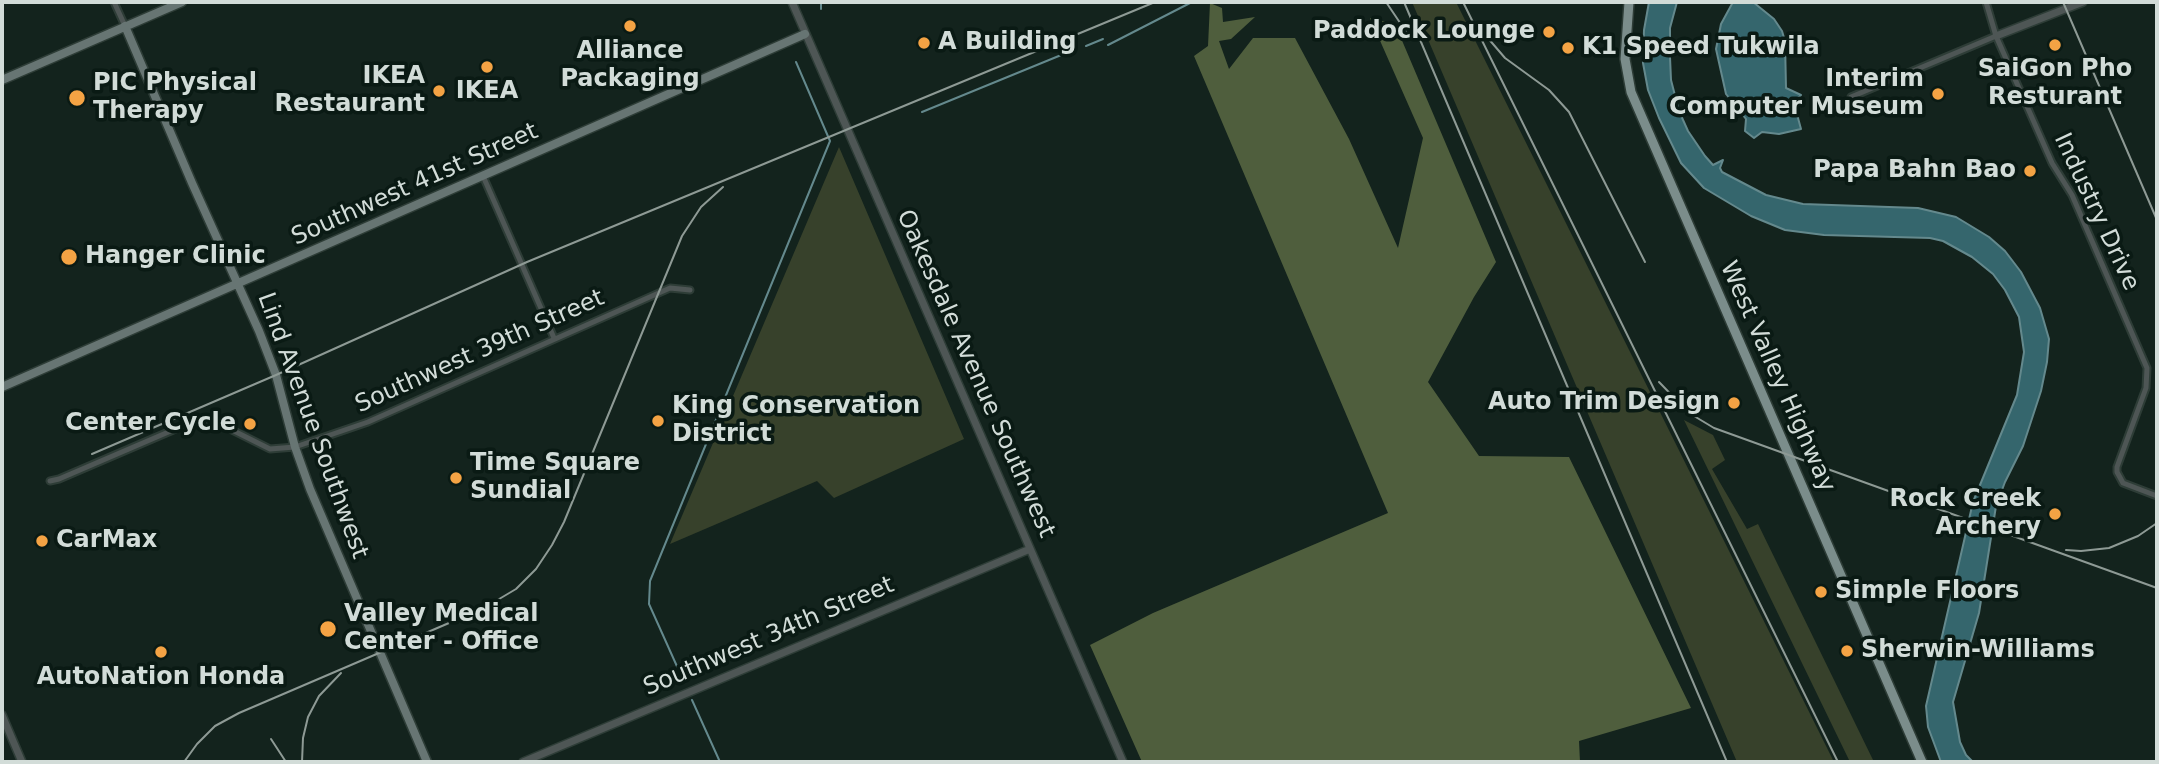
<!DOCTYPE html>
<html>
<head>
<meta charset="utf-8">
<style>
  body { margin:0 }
  #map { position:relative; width:2159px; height:764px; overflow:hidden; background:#13231d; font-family:"DejaVu Sans",sans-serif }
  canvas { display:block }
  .frame { position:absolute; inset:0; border:4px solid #d2dcd8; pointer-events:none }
</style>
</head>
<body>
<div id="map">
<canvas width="2159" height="764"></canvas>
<div class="frame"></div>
</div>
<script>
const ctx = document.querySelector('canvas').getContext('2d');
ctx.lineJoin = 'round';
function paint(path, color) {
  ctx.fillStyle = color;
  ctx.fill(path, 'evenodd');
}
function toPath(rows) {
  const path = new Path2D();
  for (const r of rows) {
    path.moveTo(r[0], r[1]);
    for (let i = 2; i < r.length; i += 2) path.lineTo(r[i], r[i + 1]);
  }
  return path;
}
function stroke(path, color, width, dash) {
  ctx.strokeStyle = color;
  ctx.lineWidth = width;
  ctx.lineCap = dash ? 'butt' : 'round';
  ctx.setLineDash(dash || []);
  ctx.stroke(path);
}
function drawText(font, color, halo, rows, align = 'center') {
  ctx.font = font + ' "DejaVu Sans",sans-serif';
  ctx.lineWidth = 7;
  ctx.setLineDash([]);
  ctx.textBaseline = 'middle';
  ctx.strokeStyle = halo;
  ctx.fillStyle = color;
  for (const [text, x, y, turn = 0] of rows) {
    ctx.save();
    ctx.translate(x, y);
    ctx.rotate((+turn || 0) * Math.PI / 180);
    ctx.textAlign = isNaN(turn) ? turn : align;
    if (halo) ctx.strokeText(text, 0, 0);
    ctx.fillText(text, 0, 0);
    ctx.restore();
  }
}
paint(toPath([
  [1412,2,1456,2,1834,762,1737,762],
  [839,147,964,439,834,498,817,481,670,544],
  [1684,420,1713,435,1725,460,1712,469,1747,529,1758,524,1874,762,1850,762]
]), '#37412b');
paint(toPath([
  [1210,3,1222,8,1223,22,1255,17,1231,39,1219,41,1229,69,1253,38,1295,38,1349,139,1398,248,1423,138,1370,18,1395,24,1496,262,1474,297,1428,382,1479,456,1569,457,1691,708,1579,741,1580,762,1142,762,1090,645,1153,613,1388,513,1194,56,1208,46]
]), '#4f5e3d');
const water = toPath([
  [1649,2,1677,2,1670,28,1670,57,1671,80,1679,111,1688,131,1705,156,1713,165,1723,160,1720,168,1722,172,1766,195,1803,204,1918,208,1956,217,1989,237,2005,251,2021,272,2040,308,2049,339,2047,362,2041,391,2023,446,2005,482,1996,506,1979,613,1953,702,1960,742,1966,755,1973,762,1941,762,1928,727,1926,706,1973,502,2017,395,2024,352,2019,317,2005,290,1993,274,1972,257,1943,241,1930,238,1824,235,1785,230,1751,216,1704,188,1681,163,1659,118,1648,90,1643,63,1644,30,1649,2],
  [1733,2,1753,2,1774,19,1782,31,1785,41,1786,88,1801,95,1795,102,1794,111,1798,118,1801,129,1779,134,1762,132,1754,138,1745,131,1746,119,1726,94,1716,49,1721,24,1733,2]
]);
paint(water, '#35666d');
stroke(water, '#64898d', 2);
stroke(toPath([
  [821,2,821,9],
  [1108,45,1192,2],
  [1086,46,1103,39],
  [922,112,1071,51],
  [684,682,649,604,650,581,830,141,796,62],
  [692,700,720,762]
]), '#64898d', 2);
const minor = toPath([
  [114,2,125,26],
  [1986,2,1996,36,2052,163,2072,195,2147,368,2146,388,2117,467,2117,472,2123,483,2157,496],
  [1851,97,1996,36],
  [483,176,554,338],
  [50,481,59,479,194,421,203,420,216,422,270,449,295,447,368,422,670,288,690,290]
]);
const tertiary = toPath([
  [792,2,1123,762],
  [1996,36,2083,2],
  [2,715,22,762],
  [523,762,1030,549]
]);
const secondary = toPath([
  [125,26,192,183,259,331,276,375,295,447,310,489,427,762],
  [2,80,182,2],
  [2,387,805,34]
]);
const primary = toPath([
  [1629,2,1625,59,1631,92,1922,762]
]);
stroke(minor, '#2e3d37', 9);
stroke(tertiary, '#2e3d37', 10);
stroke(secondary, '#2e3d37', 11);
stroke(primary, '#2e3d37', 12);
stroke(minor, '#4e5655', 5);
stroke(tertiary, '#4e5655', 7);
stroke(secondary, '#677573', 8);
stroke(primary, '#7b8d8b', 9);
stroke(toPath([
  [1386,2,1411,39],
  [1404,2,1727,762],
  [1463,2,1838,762],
  [2063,2,2157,220],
  [1487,37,1505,58,1549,90,1569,112,1645,262],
  [1659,382,1689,413,1714,428,2157,588],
  [92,454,276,375,527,262,1155,2],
  [2066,550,2081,551,2109,548,2138,536,2157,523],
  [271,739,286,762],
  [184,762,197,744,215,726,239,713,484,608,516,589,536,569,552,545,564,522,682,236,701,207,723,187],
  [302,762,303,738,308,717,319,696,341,673]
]), '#8e9a95', 2);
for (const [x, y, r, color] of [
  [630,26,7,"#f4a344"],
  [1549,32,7,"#f4a344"],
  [924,43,7,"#f4a344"],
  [2055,45,7,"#f4a344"],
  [1568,48,7,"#f4a344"],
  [487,67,7,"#f4a344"],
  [439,91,7,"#f4a344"],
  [1938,94,7,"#f4a344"],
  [77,98,9,"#f4a344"],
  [2030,171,7,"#f4a344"],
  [69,257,9,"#f4a344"],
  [1734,403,7,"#f4a344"],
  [658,421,7,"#f4a344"],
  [250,424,7,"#f4a344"],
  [456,478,7,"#f4a344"],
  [2055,514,7,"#f4a344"],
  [42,541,7,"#f4a344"],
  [1821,592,7,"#f4a344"],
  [328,629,9,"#f4a344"],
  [1847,651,7,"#f4a344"],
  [161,652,7,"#f4a344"]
]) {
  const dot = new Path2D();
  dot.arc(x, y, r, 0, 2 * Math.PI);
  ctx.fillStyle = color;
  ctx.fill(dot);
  stroke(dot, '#0a1a14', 2.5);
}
drawText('bold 24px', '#d2dcd8', '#0a1a14', [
  ["Paddock Lounge",1535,32,"right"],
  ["A Building",938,43],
  ["K1 Speed Tukwila",1582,48],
  ["Alliance",630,52,"center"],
  ["Packaging",630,80,"center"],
  ["SaiGon Pho",2055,70,"center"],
  ["Resturant",2055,98,"center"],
  ["IKEA",425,77,"right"],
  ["Restaurant",425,105,"right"],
  ["Interim",1924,80,"right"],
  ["Computer Museum",1924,108,"right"],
  ["PIC Physical",93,84],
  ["Therapy",93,112],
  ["IKEA",487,92,"center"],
  ["Papa Bahn Bao",2016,171,"right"],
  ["Hanger Clinic",85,257],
  ["Auto Trim Design",1720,403,"right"],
  ["King Conservation",672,407],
  ["District",672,435],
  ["Center Cycle",236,424,"right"],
  ["Time Square",470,464],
  ["Sundial",470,492],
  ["Rock Creek",2041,500,"right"],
  ["Archery",2041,528,"right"],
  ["CarMax",56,541],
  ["Simple Floors",1835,592],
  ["Valley Medical",344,615],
  ["Center - Office",344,643],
  ["Sherwin-Williams",1861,651],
  ["AutoNation Honda",161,678,"center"]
], 'left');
drawText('24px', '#d2dcd8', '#0a1a14', [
  ["Southwest 41st Street",415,185,-24],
  ["Industry Drive",2096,212,65],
  ["Southwest 39th Street",480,352,-24],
  ["Oakesdale Avenue Southwest",975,374,66],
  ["West Valley Highway",1777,377,66],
  ["Lind Avenue Southwest",312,426,70],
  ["Southwest 34th Street",769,637,-23]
]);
</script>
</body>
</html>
